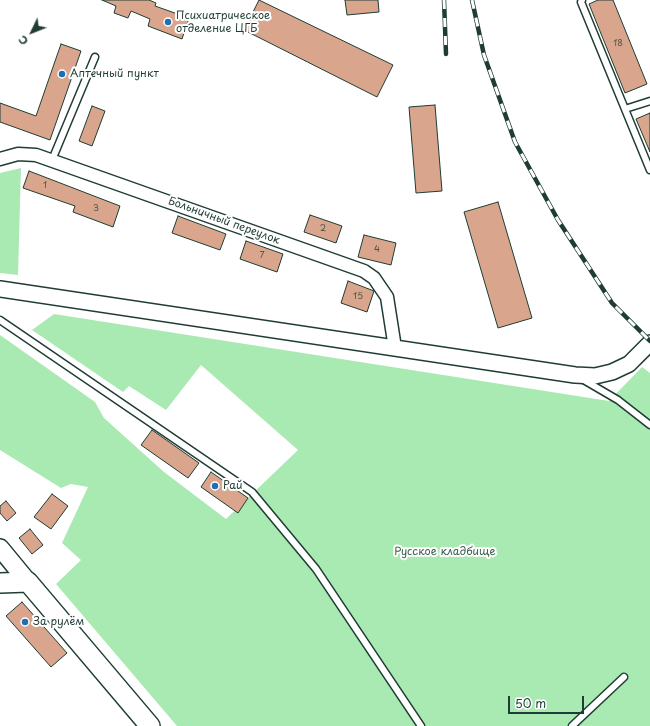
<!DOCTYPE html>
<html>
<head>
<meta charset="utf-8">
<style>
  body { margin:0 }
  #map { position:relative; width:650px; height:726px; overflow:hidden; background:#fff; font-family:"Playpen Sans",sans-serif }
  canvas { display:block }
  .north { position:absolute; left:12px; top:12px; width:40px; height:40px; -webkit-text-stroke:3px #fff; paint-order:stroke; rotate:227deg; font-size:11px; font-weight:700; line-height:16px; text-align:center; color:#1f3d34 }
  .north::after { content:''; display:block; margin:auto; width:14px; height:18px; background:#1f3d34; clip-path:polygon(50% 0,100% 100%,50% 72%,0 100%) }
  .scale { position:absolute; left:508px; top:696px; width:76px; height:18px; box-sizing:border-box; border:2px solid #1f3d34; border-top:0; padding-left:5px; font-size:12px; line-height:14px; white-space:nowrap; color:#1f3d34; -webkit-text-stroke:3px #fff; paint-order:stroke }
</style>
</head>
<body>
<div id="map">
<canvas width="650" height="726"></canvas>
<div class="north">С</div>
<div class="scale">50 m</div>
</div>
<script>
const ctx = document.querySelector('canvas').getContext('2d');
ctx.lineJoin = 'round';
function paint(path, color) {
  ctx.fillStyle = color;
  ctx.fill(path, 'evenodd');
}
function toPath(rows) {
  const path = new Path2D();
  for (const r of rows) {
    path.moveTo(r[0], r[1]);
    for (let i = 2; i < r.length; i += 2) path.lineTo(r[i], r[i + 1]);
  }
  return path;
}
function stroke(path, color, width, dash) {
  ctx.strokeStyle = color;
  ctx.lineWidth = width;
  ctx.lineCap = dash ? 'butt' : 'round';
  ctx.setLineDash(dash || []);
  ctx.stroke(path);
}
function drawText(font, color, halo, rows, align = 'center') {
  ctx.font = font + ' "Playpen Sans",sans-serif';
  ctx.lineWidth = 4;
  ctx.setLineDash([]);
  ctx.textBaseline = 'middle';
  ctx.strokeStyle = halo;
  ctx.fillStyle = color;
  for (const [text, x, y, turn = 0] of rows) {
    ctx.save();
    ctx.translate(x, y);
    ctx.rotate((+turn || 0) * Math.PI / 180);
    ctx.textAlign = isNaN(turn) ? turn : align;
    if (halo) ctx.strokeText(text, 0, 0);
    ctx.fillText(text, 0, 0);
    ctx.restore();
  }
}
paint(toPath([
  [21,168,18,275,0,273,0,173],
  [54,314,609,401,642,367,650,373,650,726,177,726,56,584,81,560,62,543,88,487,71,484,61,488,0,450,0,335,95,402,104,418,164,472,226,519,298,450,201,365,166,410,129,386,123,392,32,330]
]), '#a9e9b2');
const building = toPath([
  [102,0,149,0,156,3,155,6,189,18,182,39,148,26,150,19,131,11,128,18,114,13,116,6,102,0],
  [259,0,393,65,377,97,244,30,259,0],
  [345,0,378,0,379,12,347,15,345,0],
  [598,0,613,0,647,84,625,93,589,4,598,0],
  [61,44,81,51,50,140,0,122,0,103,36,116,61,44],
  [435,105,442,191,416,193,409,107,435,105],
  [92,106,105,111,92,146,79,141,92,106],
  [650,113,650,152,636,119,650,113],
  [29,171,120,206,113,227,73,212,75,206,23,188,29,171],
  [498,202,532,318,498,328,464,212,498,202],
  [310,215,342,226,336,243,304,232,310,215],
  [178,216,226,234,220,250,172,233,178,216],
  [364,235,396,243,391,265,358,257,364,235],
  [246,241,283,254,277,272,240,259,246,241],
  [348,281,374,291,367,312,341,303,348,281],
  [152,430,199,463,188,478,141,445,152,430],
  [211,472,248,498,238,513,201,487,211,472],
  [52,494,68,506,51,529,34,517,52,494],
  [6,501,16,513,7,521,0,513,0,506,6,501],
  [30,529,43,545,32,554,19,538,30,529],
  [22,602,67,653,51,667,6,616,22,602]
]);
paint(building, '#d9a68d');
stroke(building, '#1f3d34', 1);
const service = toPath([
  [582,0,581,2,650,170],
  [625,109,650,101],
  [52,160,95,57],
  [0,320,252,492,316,569,421,726],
  [582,379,618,400,650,425],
  [572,726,624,677]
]);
const minor = toPath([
  [0,159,18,154,36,155,364,271,374,278,387,297,395,348]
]);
const tertiary = toPath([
  [0,289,575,375,595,376,612,372,629,364,650,343]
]);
const secondary = toPath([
  [0,548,28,582]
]);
const primary = toPath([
  [0,583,28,582,150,726]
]);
stroke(service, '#1f3d34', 9);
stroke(minor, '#1f3d34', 15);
stroke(tertiary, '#1f3d34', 18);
stroke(secondary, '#1f3d34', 20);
stroke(primary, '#1f3d34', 22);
stroke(service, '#fff', 6);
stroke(minor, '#fff', 12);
stroke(tertiary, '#fff', 15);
stroke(secondary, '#fff', 17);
stroke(primary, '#fff', 19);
const rail = toPath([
  [444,0,446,54],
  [472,0,484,55,515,142,558,220,612,303,650,341]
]);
stroke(rail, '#1f3d34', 4.5);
stroke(rail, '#fff', 3, [9]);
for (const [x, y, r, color] of [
  [168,22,4,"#1f6fb2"],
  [62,74,4,"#1f6fb2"],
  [215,486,4,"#1f6fb2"],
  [25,622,4,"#1f6fb2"]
]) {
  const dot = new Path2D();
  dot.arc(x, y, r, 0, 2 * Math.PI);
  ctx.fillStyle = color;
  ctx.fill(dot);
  stroke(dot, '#fff', 1.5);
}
drawText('9px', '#4e574a', null, [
  ["18",618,44],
  ["1",45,186],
  ["3",96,209],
  ["2",323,229],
  ["4",377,250],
  ["7",262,256],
  ["15",358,297]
]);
drawText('11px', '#1f3d34', '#fff', [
  ["Психиатрическое",176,16],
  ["отделение ЦГБ",176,29],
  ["Аптечный пункт",70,74],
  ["Рай",223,486],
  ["За рулём",33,622]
], 'left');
drawText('11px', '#1f3d34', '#fff', [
  ["Больничный переулок",224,221,20]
]);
drawText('11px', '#3b5f4d', '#fff', [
  ["Русское кладбище",445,552]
]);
</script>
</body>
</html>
